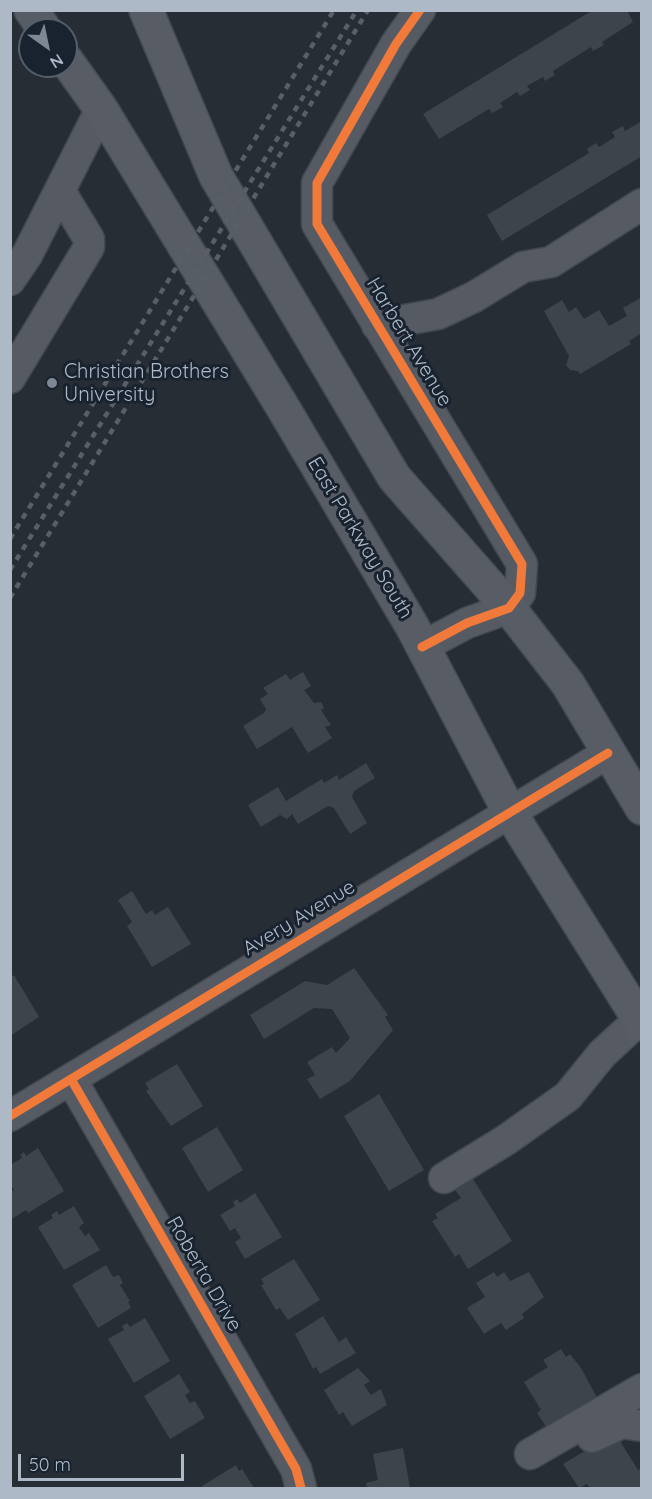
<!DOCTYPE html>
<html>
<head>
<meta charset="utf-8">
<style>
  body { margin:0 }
  #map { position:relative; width:652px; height:1499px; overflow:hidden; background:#262d35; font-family:Quicksand,sans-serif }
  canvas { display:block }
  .frame { position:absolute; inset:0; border:12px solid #aeb9c7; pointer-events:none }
  .north { position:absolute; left:18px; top:18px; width:60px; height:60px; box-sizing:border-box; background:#192330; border:2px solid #555f6c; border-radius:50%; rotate:147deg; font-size:16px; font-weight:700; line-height:24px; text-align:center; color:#aeb9c7 }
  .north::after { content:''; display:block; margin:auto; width:21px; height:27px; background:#7e8894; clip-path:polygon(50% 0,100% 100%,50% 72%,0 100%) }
  .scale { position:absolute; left:18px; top:1454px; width:166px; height:27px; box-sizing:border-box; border:3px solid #aeb9c7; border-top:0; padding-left:8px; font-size:18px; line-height:21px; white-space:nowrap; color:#aeb9c7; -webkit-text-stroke:4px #192330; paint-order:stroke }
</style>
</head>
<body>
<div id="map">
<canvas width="652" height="1499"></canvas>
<div class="frame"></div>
<div class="north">N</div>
<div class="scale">50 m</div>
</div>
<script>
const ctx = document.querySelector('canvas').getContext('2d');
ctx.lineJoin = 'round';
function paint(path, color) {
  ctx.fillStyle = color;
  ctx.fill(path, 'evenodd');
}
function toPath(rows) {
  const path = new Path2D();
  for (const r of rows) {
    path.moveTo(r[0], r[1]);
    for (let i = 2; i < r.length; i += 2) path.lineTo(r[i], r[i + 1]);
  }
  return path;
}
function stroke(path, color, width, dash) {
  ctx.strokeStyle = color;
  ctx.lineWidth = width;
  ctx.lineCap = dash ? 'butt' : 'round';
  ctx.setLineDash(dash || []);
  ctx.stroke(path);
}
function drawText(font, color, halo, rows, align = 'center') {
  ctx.font = font + ' Quicksand,sans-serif';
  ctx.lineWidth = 6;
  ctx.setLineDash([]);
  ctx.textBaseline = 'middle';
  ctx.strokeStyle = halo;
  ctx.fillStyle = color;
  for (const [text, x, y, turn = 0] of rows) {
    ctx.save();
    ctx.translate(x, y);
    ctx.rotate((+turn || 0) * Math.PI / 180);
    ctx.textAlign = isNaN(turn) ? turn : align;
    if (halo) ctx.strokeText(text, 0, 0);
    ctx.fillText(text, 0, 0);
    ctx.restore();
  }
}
paint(toPath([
  [593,10,627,10,633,22,602,42,604,45,593,51,591,47,553,71,555,75,545,81,543,77,527,86,530,90,520,96,517,92,500,103,503,107,492,113,489,109,439,139,423,114],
  [642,121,642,156,502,241,487,215,589,153,587,149,596,143,599,147,615,137,612,132,623,126,625,131],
  [642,297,642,333,629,341,631,344,580,374,578,371,570,370,566,365,569,356,544,311,562,300,569,312,576,307,584,319,599,310,609,326,627,316,623,308],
  [303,672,311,686,304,690,314,703,321,702,324,708,321,710,331,725,325,727,332,738,308,753,292,727,257,749,243,726,264,713,266,709,260,699,268,694,263,688,286,674,290,680],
  [366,763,375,778,354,791,352,797,367,823,350,834,334,808,328,806,298,824,292,814,287,819,280,815,261,827,248,805,278,787,286,801,322,779,324,783,337,775,339,780],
  [132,891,146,914,152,910,155,915,168,907,191,944,152,967,127,926,132,922,118,900],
  [354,968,388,1015,385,1017,393,1030,350,1081,320,1099,307,1079,315,1075,307,1062,332,1047,336,1053,350,1038,332,1009,314,1008,264,1039,250,1015,305,981,327,985],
  [14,975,39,1017,10,1036,10,978],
  [177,1064,203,1106,171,1126,146,1091,149,1089,145,1083],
  [379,1094,424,1170,389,1191,344,1116],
  [217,1127,243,1170,208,1192,182,1148],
  [38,1148,64,1191,28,1213,26,1210,10,1220,10,1192,14,1190,10,1184,10,1165,22,1158,20,1155,24,1152,26,1156],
  [473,1179,512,1241,468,1269,459,1254,455,1257,432,1221,438,1218,435,1214,461,1198,455,1190],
  [255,1193,282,1237,245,1259,235,1242,241,1238,235,1228,230,1231,220,1215,235,1206,233,1202,237,1199,240,1203],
  [74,1206,84,1223,79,1227,85,1236,89,1233,100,1250,64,1270,38,1227,53,1218,51,1215,57,1211,59,1215],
  [294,1259,320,1300,288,1320,280,1308,276,1310,261,1285,264,1284,261,1279],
  [106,1265,113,1277,119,1275,123,1283,120,1285,130,1301,128,1302,131,1308,98,1328,72,1285],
  [494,1272,497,1277,504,1272,510,1281,529,1272,544,1297,522,1314,524,1318,506,1330,501,1323,484,1334,467,1308,485,1297,476,1283],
  [323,1316,339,1342,346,1337,356,1353,320,1374,316,1367,313,1369,295,1334],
  [145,1318,170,1361,134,1383,108,1339,124,1330,122,1326,127,1323,130,1327],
  [561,1349,566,1357,570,1354,581,1368,601,1405,552,1436,537,1413,541,1410,524,1382,548,1367,543,1360],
  [358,1368,370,1381,364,1385,371,1395,381,1389,387,1405,352,1426,343,1412,339,1415,324,1390],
  [179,1374,190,1392,185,1395,190,1403,195,1401,205,1418,170,1439,144,1396],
  [615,1433,638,1470,642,1468,642,1488,590,1488,587,1484,579,1488,563,1464],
  [403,1448,410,1488,367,1488,366,1483,378,1480,373,1454],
  [236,1465,239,1471,242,1469,254,1488,204,1488,202,1486]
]), '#3d444b');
const minor = toPath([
  [420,10,396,44,317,183,317,224,522,564,520,593,509,608,467,623,422,647],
  [10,280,27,255,101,109],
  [377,325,438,314,474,297,523,267,551,262,642,204],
  [10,378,89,247,89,239,60,191],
  [71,1079,296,1469,301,1488],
  [10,1116,608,753],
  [444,1178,506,1140,568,1096,602,1054,639,1020],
  [592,1437,622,1423,642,1426],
  [530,1454,642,1389]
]);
const major = toPath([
  [31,10,45,30],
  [146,10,216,176,394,477,509,608,568,684,642,808],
  [66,60,101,109,285,411,412,626,509,811,642,1024]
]);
stroke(minor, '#44494f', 33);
stroke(major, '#434952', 36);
stroke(minor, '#565b63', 30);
stroke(major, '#585d65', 33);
stroke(toPath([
  [10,539,334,10],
  [10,570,357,10],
  [10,598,368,10]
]), '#595f66', 4.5, [6, 6]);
stroke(toPath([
  [420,10,396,44,317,183,317,224,522,564,520,593,509,608,467,623,422,647],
  [71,1079,296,1469,301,1488],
  [10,1116,608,753]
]), '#f17a3a', 9);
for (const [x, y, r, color] of [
  [52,383,6,"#7e8894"]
]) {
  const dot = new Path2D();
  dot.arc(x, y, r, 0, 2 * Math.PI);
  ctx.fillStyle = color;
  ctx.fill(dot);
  stroke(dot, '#192330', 2);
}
drawText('20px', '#aeb9c7', '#192330', [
  ["Harbert Avenue",409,342,59],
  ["East Parkway South",360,538,59],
  ["Avery Avenue",299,918,-31],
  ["Roberta Drive",204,1274,60]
]);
drawText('20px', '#aeb9c7', '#192330', [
  ["Christian Brothers",64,372],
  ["University",64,395]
], 'left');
</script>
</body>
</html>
